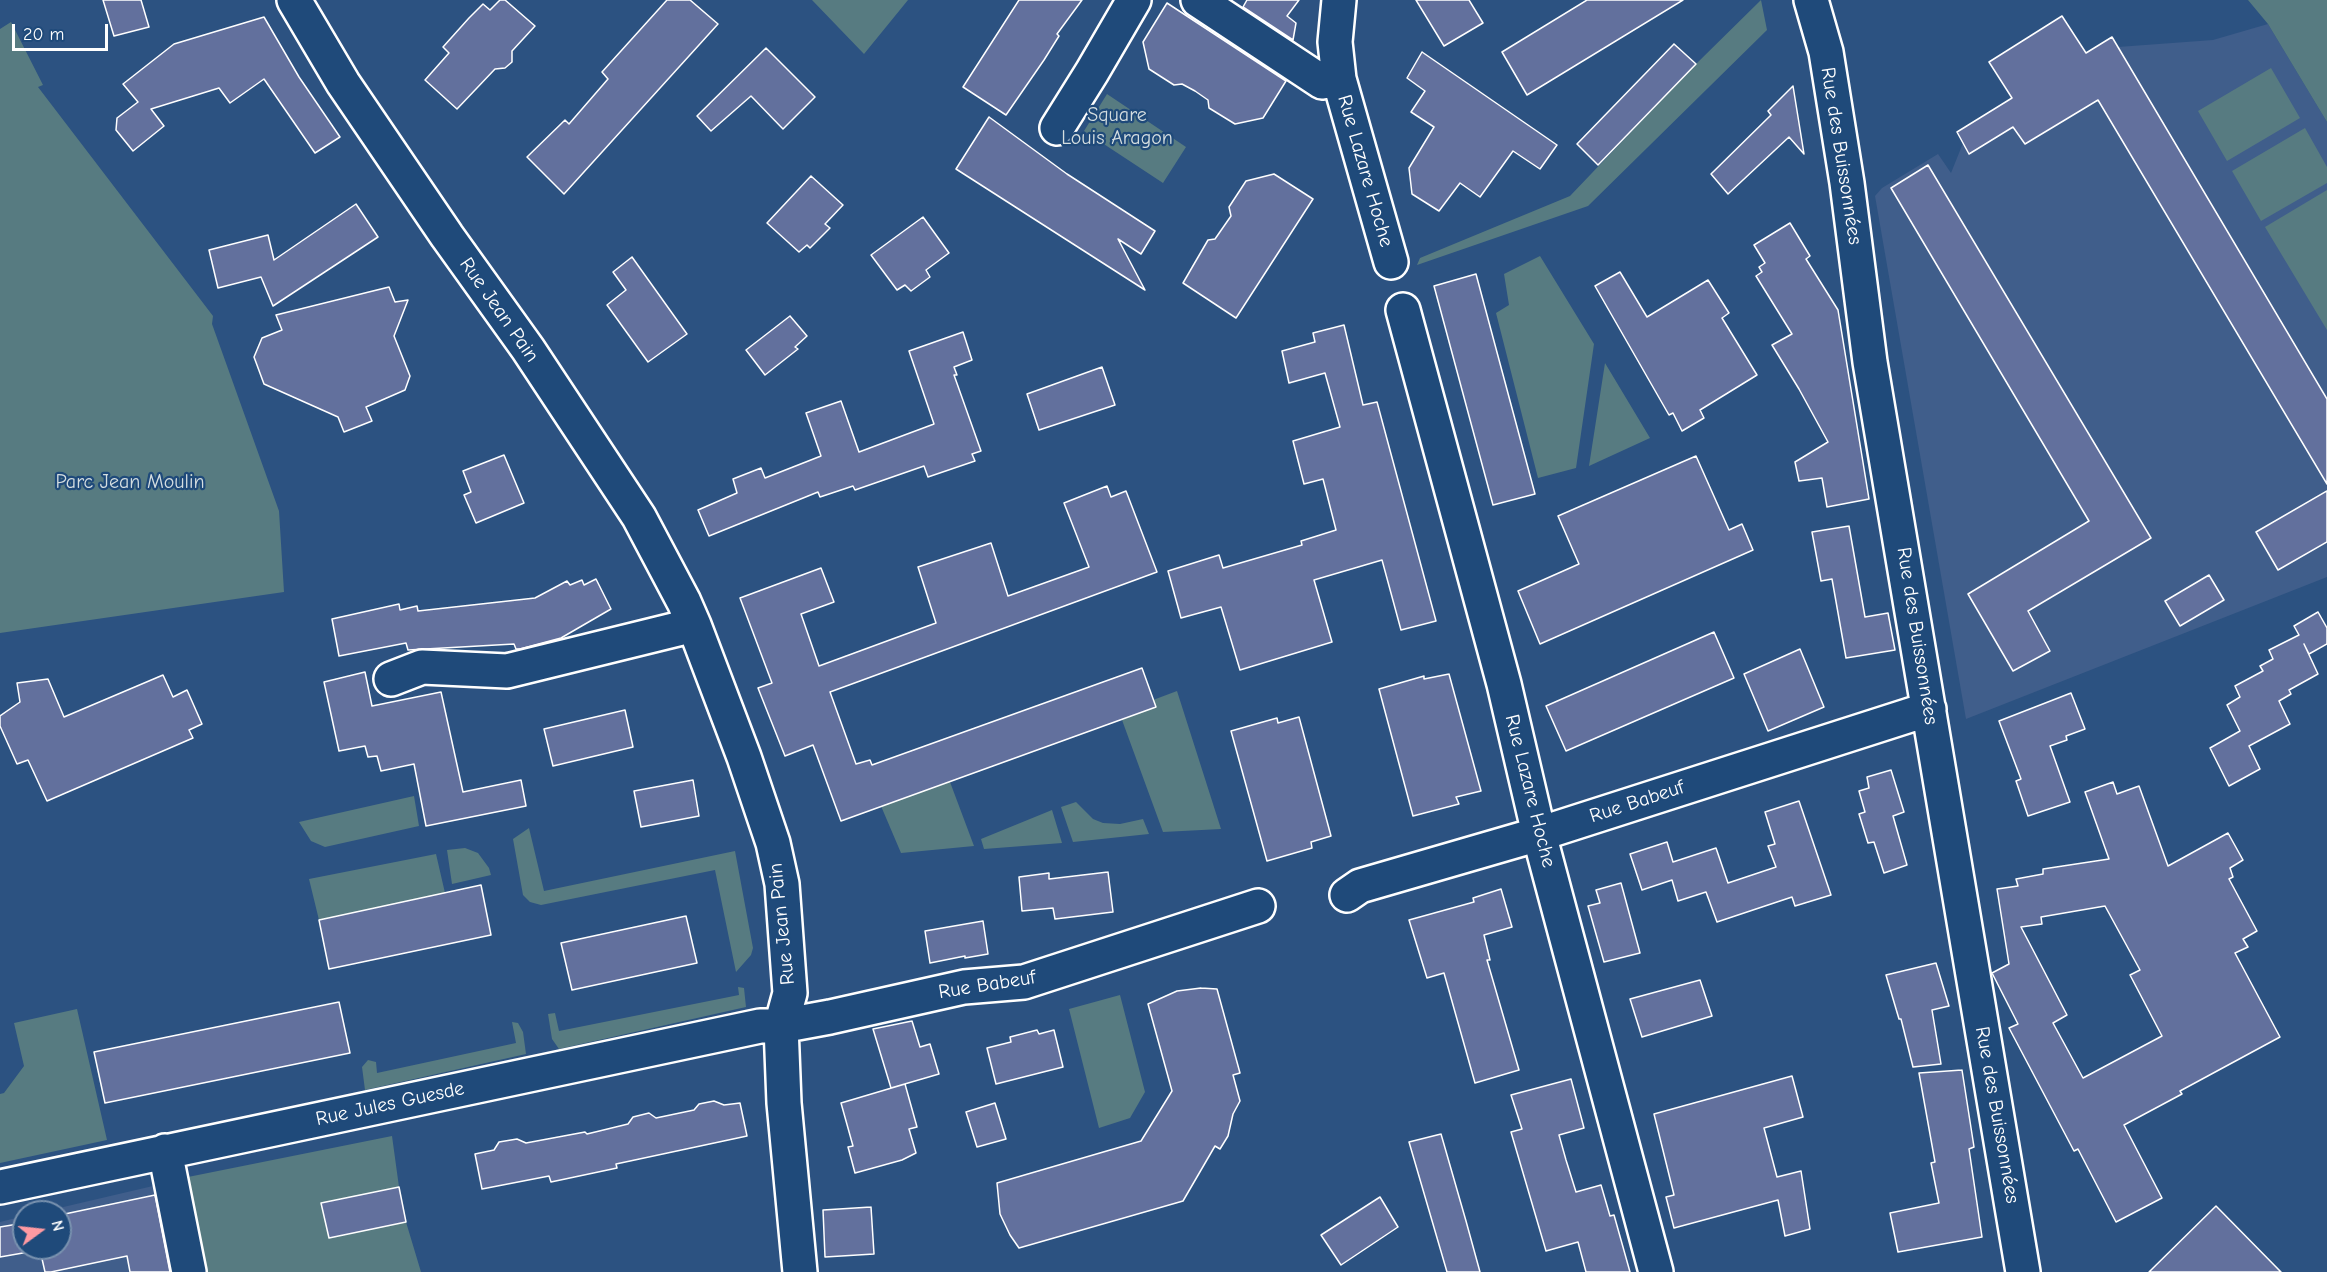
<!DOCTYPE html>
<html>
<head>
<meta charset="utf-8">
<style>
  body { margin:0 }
  #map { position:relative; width:2327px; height:1272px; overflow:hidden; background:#2c5281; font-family:"Comic Neue",sans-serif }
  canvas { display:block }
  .north { position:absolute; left:12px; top:1200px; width:60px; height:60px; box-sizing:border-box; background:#1f4a7a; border:2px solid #7992af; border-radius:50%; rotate:75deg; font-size:16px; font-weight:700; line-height:24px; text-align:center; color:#fff }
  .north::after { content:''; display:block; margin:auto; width:21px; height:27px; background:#ff9aa2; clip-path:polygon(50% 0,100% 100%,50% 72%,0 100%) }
  .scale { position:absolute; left:12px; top:24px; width:96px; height:27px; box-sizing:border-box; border:3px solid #fff; border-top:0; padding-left:8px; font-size:18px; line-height:21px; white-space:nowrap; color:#fff; -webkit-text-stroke:4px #1f4a7a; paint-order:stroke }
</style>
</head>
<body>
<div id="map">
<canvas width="2327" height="1272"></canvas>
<div class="north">N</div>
<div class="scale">20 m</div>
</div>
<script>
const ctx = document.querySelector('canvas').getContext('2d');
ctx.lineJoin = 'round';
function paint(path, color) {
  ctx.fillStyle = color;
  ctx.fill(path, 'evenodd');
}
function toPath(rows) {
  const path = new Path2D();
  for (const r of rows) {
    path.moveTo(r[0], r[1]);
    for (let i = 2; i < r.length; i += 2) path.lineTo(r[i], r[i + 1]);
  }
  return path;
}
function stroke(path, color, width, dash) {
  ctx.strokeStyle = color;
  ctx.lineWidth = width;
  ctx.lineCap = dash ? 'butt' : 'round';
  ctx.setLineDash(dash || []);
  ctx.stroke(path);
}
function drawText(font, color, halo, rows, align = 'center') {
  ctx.font = font + ' "Comic Neue",sans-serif';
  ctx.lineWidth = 4.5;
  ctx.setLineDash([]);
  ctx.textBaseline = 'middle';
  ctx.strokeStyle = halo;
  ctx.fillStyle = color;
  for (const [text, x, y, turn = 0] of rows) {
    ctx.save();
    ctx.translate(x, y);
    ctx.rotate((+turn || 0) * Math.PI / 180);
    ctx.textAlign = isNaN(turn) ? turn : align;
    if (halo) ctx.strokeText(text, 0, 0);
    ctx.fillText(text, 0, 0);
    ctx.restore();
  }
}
paint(toPath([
  [2268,24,2327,122,2327,577,1966,719,1875,196,1882,188,1938,154,1951,173,1963,143,1957,132,2111,38,2118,47,2213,40],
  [170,1182,202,1272,0,1272,0,1222,24,1216,24,1248,60,1248,60,1212,42,1212]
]), '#405e8b');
paint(toPath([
  [812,0,908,0,864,54],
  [1761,0,1767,30,1588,206,1417,265,1420,258,1570,196,1696,64],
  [2248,0,2327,0,2327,122,2268,24],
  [11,22,43,85,38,87,213,316,212,324,279,511,284,592,0,633,0,29],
  [2271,68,2300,118,2227,161,2198,111],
  [1107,94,1186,147,1163,183,1084,131],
  [2305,128,2327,167,2327,183,2261,221,2232,171],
  [2327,190,2327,330,2265,227],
  [1540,256,1594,344,1576,468,1538,478,1496,313,1509,305,1504,274],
  [1605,363,1650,438,1589,466],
  [1177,691,1221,829,1163,832,1122,720,1155,707,1153,700],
  [950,782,974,846,901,853,881,806],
  [414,796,419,826,325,847,311,841,299,822],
  [1076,802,1093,819,1103,823,1120,824,1143,819,1149,834,1073,842,1061,807],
  [1052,810,1062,843,984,849,981,839],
  [529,828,544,891,735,851,753,948,751,955,736,972,715,870,541,905,530,902,523,895,513,839],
  [465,848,478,853,489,868,491,875,452,884,447,850],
  [436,854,445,893,319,920,309,879],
  [738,987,744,988,746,1007,559,1049,552,1039,548,1014,555,1013,559,1031,739,995],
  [1120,995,1145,1092,1130,1118,1099,1128,1069,1009],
  [77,1009,107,1140,0,1163,0,1094,4,1093,24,1066,14,1023],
  [512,1022,518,1023,523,1032,526,1054,365,1090,362,1067,368,1060,376,1062,377,1073,516,1043],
  [392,1136,399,1187,322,1203,329,1238,406,1222,421,1272,202,1272,183,1178]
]), '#577b81');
const building = toPath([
  [103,0,141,0,149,27,114,36,103,0],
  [500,0,505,0,535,26,512,51,512,62,505,68,495,69,457,109,425,80,449,53,443,47,469,18,483,4,490,10,500,0],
  [667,0,690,0,718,24,564,194,527,157,565,120,569,124,608,79,602,72,667,0],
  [1019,0,1082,0,1057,34,1059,36,1044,60,1006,115,963,87,1019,0],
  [1247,0,1299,0,1287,16,1296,23,1293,40,1243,7,1247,0],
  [1416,0,1469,0,1483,23,1444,46,1416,0],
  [1587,0,1683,0,1527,95,1502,52,1587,0],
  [1167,3,1286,81,1263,118,1235,124,1209,108,1208,100,1195,91,1182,84,1174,85,1149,69,1143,42,1167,3],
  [2062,16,2086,53,2112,37,2327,399,2327,484,2098,100,2025,144,2013,127,1969,154,1957,132,2012,98,1989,62,2062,16],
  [264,17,299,77,340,137,315,153,264,79,230,103,219,88,151,109,164,126,133,151,116,130,117,118,138,102,123,84,174,44,264,17],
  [1674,44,1696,64,1598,165,1577,144,1674,44],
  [766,48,815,97,783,129,751,96,711,131,697,116,766,48],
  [1422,52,1557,145,1540,169,1513,151,1480,197,1460,183,1439,211,1412,194,1409,168,1434,127,1411,112,1425,91,1407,78,1422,52],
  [1793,86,1804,154,1789,137,1728,194,1711,174,1771,115,1768,111,1793,86],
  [989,117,1067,174,1155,231,1141,254,1118,239,1145,290,956,169,989,117],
  [1928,165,2151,538,2028,611,2050,651,2013,671,1968,594,2089,521,1891,188,1928,165],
  [1274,174,1313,199,1236,318,1183,283,1208,240,1215,239,1231,216,1229,207,1246,181,1274,174],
  [811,176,843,205,825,224,830,228,810,248,807,245,799,252,767,223,811,176],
  [356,204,378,237,273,306,261,277,218,288,209,250,268,235,274,260,356,204],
  [923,217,949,253,926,270,930,277,911,291,905,285,897,290,871,255,923,217],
  [1790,223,1810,256,1806,259,1838,310,1869,499,1827,507,1822,478,1799,481,1795,462,1828,442,1799,389,1772,345,1792,334,1756,276,1762,272,1759,267,1765,263,1754,245,1790,223],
  [632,257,687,334,648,362,607,305,626,290,613,272,632,257],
  [1620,272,1647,317,1708,280,1729,313,1722,318,1757,375,1700,410,1704,418,1682,431,1673,413,1669,415,1595,286,1620,272],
  [1476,274,1535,494,1493,505,1434,286,1476,274],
  [389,287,395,302,408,300,394,336,410,376,405,390,366,407,372,421,344,432,338,417,264,384,254,357,262,338,282,330,276,315,389,287],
  [790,316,807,336,795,347,798,349,765,375,746,350,790,316],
  [1344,325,1363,405,1377,402,1436,621,1401,630,1382,560,1314,580,1332,642,1240,670,1221,607,1181,618,1168,571,1219,555,1223,568,1302,545,1301,541,1336,530,1323,479,1304,484,1293,441,1340,427,1325,373,1289,383,1282,351,1315,342,1313,333,1344,325],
  [963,332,972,360,954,367,957,375,954,375,981,451,972,454,975,461,928,477,924,466,855,490,853,486,820,497,818,492,709,536,698,510,737,493,733,479,761,468,765,478,821,456,806,413,841,401,859,452,934,424,909,351,963,332],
  [1102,367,1115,405,1039,430,1027,394,1102,367],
  [504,455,524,503,476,523,464,495,471,492,463,471,504,455],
  [1696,456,1729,530,1742,524,1753,550,1540,644,1518,591,1579,564,1558,516,1696,456],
  [1107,486,1111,497,1126,491,1157,572,830,692,856,764,870,760,872,765,1142,668,1156,707,841,821,813,745,785,756,758,688,772,683,740,598,821,568,834,602,801,614,819,666,936,623,918,567,991,543,1008,596,1089,567,1064,503,1107,486],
  [2327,491,2327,542,2278,570,2256,532,2327,491],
  [1849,526,1865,617,1888,613,1895,650,1846,658,1832,579,1821,581,1812,532,1849,526],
  [2209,575,2224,600,2180,626,2165,601,2209,575],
  [596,579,611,609,561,638,520,649,516,649,514,644,408,650,406,643,339,656,332,619,399,604,400,610,417,606,418,611,535,598,567,581,570,585,582,580,584,585,596,579],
  [2318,612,2327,628,2327,644,2309,654,2304,644,2318,674,2289,690,2291,694,2279,701,2290,724,2249,746,2260,769,2229,786,2210,748,2240,731,2227,705,2240,697,2235,686,2263,671,2260,666,2273,659,2269,650,2299,635,2294,626,2318,612],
  [1714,632,1734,678,1566,751,1546,706,1714,632],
  [1800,649,1824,707,1768,731,1744,674,1800,649],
  [365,672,372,706,441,692,463,792,521,780,526,806,426,826,414,764,381,771,377,756,368,757,365,746,339,751,324,682,365,672],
  [1449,674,1481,791,1456,797,1459,804,1413,816,1379,689,1424,676,1424,679,1449,674],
  [163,675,173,697,187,690,202,724,189,730,193,738,47,801,28,760,17,764,0,726,0,716,20,702,17,683,48,679,64,717,163,675],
  [2071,693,2085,729,2066,736,2067,740,2050,746,2070,802,2028,816,2016,781,2021,779,1999,721,2071,693],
  [625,710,633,747,553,766,544,729,625,710],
  [1299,717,1331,836,1311,842,1312,848,1267,861,1231,731,1277,718,1278,723,1299,717],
  [1891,770,1904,812,1893,816,1907,865,1884,873,1874,842,1868,843,1859,814,1865,812,1859,791,1869,788,1867,777,1891,770],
  [693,780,699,816,641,827,634,791,693,780],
  [2113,782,2117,794,2139,786,2168,866,2228,833,2243,860,2230,868,2233,877,2229,879,2257,931,2243,939,2248,947,2235,953,2280,1037,2180,1091,2182,1094,2124,1125,2162,1198,2116,1222,2078,1149,2074,1151,2009,1028,2018,1024,1992,973,2009,964,1997,889,2018,886,2016,879,2043,874,2043,869,2109,859,2085,792,2113,782],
  [2105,906,2140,970,2130,975,2162,1036,2083,1078,2053,1023,2067,1015,2021,927,2042,924,2041,917,2105,906],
  [1799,801,1831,895,1795,906,1792,897,1717,922,1706,892,1678,901,1672,880,1642,890,1630,854,1667,842,1673,862,1716,848,1728,883,1776,867,1768,846,1775,844,1765,812,1799,801],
  [1108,872,1113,912,1055,919,1053,908,1022,911,1019,877,1049,873,1049,879,1108,872],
  [1621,883,1640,953,1604,962,1588,906,1600,903,1596,890,1621,883],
  [481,885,491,935,329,969,319,920,481,885],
  [1501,889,1512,927,1484,935,1490,960,1487,960,1519,1070,1475,1083,1444,973,1427,978,1409,920,1474,902,1473,898,1501,889],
  [686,916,697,963,572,990,561,943,686,916],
  [983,921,988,954,965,958,965,956,930,963,925,931,983,921],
  [1936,963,1949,1006,1932,1010,1941,1064,1913,1067,1901,1019,1899,1019,1886,975,1936,963],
  [1700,980,1712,1016,1642,1037,1630,999,1700,980],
  [1201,988,1217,989,1240,1073,1233,1075,1240,1101,1233,1114,1228,1136,1220,1149,1215,1146,1183,1201,1019,1248,1010,1235,1000,1214,997,1183,1141,1141,1172,1091,1148,1004,1177,991,1201,988],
  [339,1002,350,1053,105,1103,94,1052,339,1002],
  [912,1021,920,1047,930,1044,939,1074,891,1088,873,1029,912,1021],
  [1037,1030,1039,1034,1054,1030,1063,1067,996,1084,987,1048,1011,1042,1010,1037,1037,1030],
  [1962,1070,1974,1147,1969,1149,1982,1237,1898,1252,1890,1213,1939,1203,1931,1163,1935,1162,1919,1073,1962,1070],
  [1792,1076,1803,1117,1764,1128,1777,1177,1801,1171,1810,1229,1785,1236,1778,1200,1674,1228,1666,1197,1674,1195,1654,1114,1792,1076],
  [1571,1079,1584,1128,1559,1135,1566,1160,1576,1192,1601,1185,1610,1216,1614,1215,1630,1272,1586,1272,1578,1242,1546,1251,1511,1132,1522,1129,1511,1095,1571,1079],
  [905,1084,917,1127,909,1129,916,1153,902,1160,855,1173,848,1147,853,1146,841,1103,905,1084],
  [714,1101,724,1105,740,1103,747,1136,616,1164,617,1168,551,1182,549,1176,482,1189,475,1154,494,1150,499,1142,517,1139,526,1143,585,1132,587,1134,628,1124,633,1117,649,1113,656,1118,694,1110,699,1104,714,1101],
  [995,1103,1006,1139,977,1147,966,1112,995,1103],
  [1441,1134,1466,1221,1480,1272,1447,1272,1409,1142,1441,1134],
  [399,1187,406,1222,329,1238,321,1203,399,1187],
  [155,1195,170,1272,130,1272,127,1256,51,1272,45,1272,40,1250,0,1257,0,1227,24,1223,24,1248,60,1248,60,1215,155,1195],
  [1380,1197,1398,1227,1341,1265,1321,1235,1380,1197],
  [2216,1206,2281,1272,2149,1272,2216,1206],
  [871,1207,874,1254,825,1257,823,1210,871,1207]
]);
paint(building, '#62709d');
stroke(building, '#fff', 1.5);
const minor = toPath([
  [294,0,343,83,447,236,528,349,639,517,684,602,694,625,744,757,773,843,782,884,790,993,781,1026,784,1103,800,1272],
  [1198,0,1322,82,1339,79],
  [1339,0,1335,42,1339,79,1391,262],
  [1811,0,1826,52,1847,183,1870,362,2023,1272],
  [1057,128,1092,72,1134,0],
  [1403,310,1504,684,1539,834,1656,1272],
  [391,679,422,667,507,671,694,625],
  [1347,895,1360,886,1539,834,1929,709],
  [165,1151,189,1272],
  [0,1187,760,1026,781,1026,830,1017,964,987,1024,982,1258,906]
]);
stroke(minor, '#fff', 38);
stroke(minor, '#1f4a7a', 33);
drawText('20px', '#d5dee0', '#1f4a7a', [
  ["Square",1117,115],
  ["Louis Aragon",1117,138],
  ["Parc Jean Moulin",130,482]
]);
drawText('20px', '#fff', '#1f4a7a', [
  ["Rue des Buissonnées",1841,156,81],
  ["Rue Lazare Hoche",1365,171,74],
  ["Rue Jean Pain",499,310,55],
  ["Rue des Buissonnées",1917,636,81],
  ["Rue Lazare Hoche",1530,791,76],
  ["Rue Babeuf",1637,802,-18],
  ["Rue Jean Pain",782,924,-96],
  ["Rue Babeuf",987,985,-9],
  ["Rue Jules Guesde",390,1104,-12],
  ["Rue des Buissonnées",1997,1115,80]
]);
</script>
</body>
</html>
